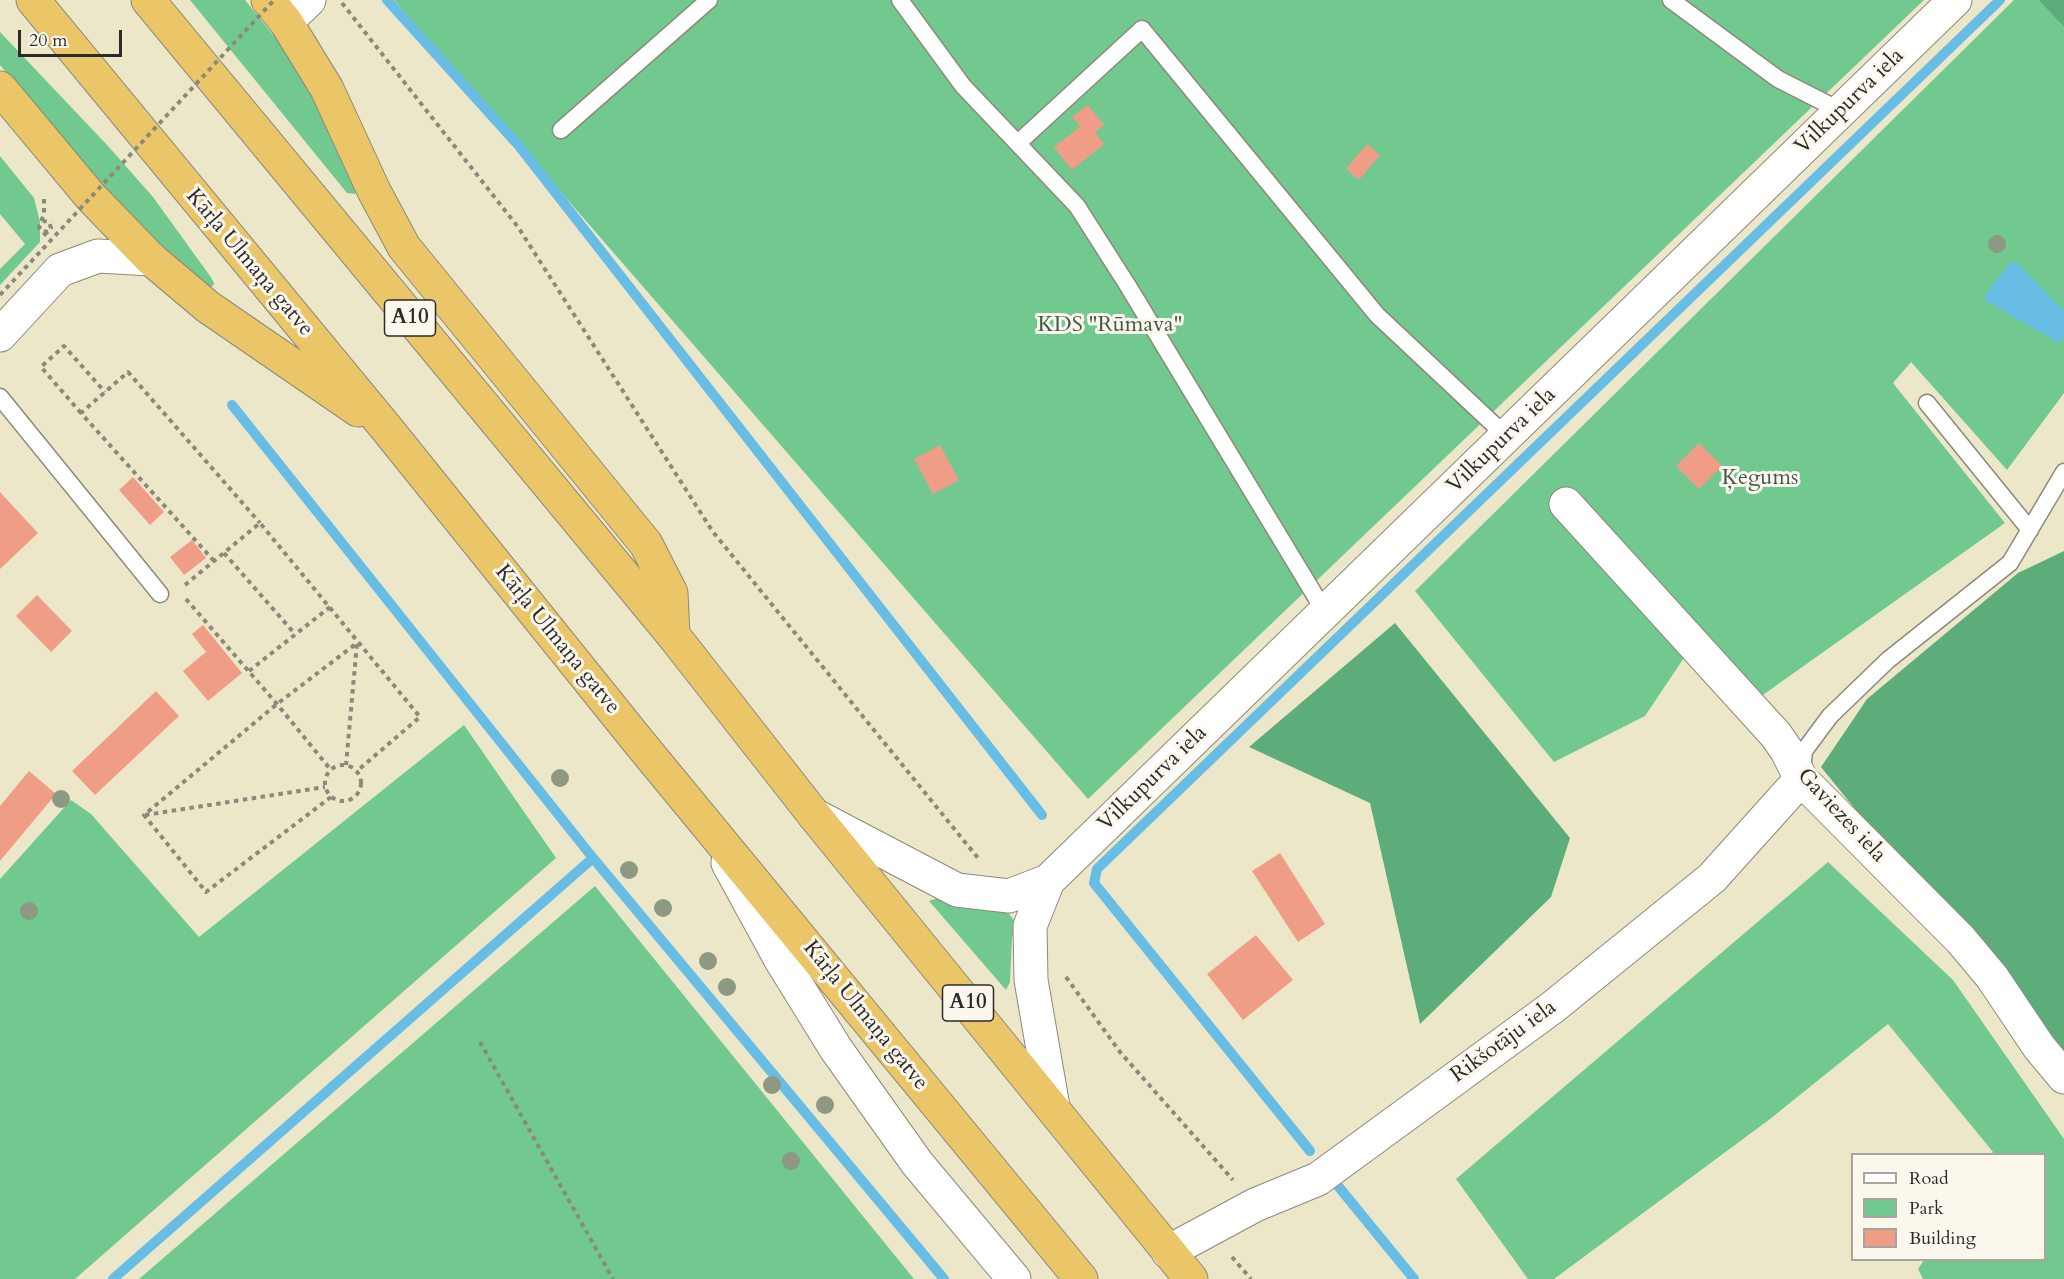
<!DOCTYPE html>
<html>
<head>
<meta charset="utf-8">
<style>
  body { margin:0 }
  #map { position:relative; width:2064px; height:1279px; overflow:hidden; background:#ede7ca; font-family:Cardo,serif }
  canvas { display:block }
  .legend { position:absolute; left:1851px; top:1153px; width:195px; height:108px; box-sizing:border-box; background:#fbf7ec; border:2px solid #a8a59f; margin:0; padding:8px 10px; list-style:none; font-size:18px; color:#2b2b2b }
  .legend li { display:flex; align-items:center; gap:12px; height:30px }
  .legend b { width:30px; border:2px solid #a8a59f }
  .scale { position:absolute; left:18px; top:30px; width:104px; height:27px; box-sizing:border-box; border:3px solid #2b2b2b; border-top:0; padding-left:8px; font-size:18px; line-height:21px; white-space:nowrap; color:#2b2b2b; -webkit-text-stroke:4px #fbf7ec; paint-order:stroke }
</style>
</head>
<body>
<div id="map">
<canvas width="2064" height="1279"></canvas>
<ul class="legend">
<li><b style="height:8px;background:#fff"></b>Road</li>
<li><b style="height:16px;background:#71c98f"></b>Park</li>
<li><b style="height:16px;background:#f09d87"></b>Building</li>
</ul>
<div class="scale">20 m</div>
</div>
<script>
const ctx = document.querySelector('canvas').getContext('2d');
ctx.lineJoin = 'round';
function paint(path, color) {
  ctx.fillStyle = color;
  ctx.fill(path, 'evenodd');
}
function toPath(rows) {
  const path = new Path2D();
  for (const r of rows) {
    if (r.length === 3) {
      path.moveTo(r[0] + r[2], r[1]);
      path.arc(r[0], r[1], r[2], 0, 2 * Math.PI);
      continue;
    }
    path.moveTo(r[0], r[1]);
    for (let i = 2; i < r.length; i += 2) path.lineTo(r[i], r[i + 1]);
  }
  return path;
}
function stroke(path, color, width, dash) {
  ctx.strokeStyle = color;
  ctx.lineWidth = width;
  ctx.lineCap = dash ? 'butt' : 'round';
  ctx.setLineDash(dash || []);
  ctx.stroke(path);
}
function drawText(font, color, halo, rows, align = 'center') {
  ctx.font = font + ' Cardo,serif';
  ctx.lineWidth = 6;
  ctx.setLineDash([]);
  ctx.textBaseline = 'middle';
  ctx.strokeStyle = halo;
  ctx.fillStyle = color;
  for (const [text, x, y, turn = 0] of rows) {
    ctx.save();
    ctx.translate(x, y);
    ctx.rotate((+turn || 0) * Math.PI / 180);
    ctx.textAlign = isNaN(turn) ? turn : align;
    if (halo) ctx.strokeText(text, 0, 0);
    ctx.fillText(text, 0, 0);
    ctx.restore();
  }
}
paint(toPath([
  [190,0,245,0,286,51,314,98,358,190,355,194,347,193],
  [394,0,1924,0,1088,799],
  [2014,0,2038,0,2064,27,2064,393,2007,470,1911,362,1893,383,2005,523,1760,697,1702,631,1645,716,1554,762,1415,591],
  [0,32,108,146,153,197,210,276,214,283,213,286,208,287,133,227,0,65],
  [0,156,34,198,40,222,40,242,0,285,0,269,25,244,0,214],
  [464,725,556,858,75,1279,0,1279,0,879,71,800,91,814,199,937],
  [1828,862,1953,980,2064,1139,2064,1279,1923,1279,1918,1269,1924,1260,2044,1260,2044,1154,1991,1154,1993,1152,1888,1024,1770,1119,1554,1279,1528,1279,1456,1179],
  [595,886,914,1279,139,1279],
  [937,898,965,908,989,911,1007,911,1016,923,1012,938,1010,982,1006,990,929,901]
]), '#71c98f');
paint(toPath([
  [2038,0,2064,0,2064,27],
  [2064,551,2064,1066,1821,767,1867,699,2018,573],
  [1395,623,1570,838,1551,897,1420,1024,1370,803,1249,747]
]), '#5cad7a');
paint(toPath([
  [2016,262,2064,311,2064,336,2059,343,1986,301,1985,295,2010,263]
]), '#67bde4');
stroke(toPath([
  [387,0,519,146,1042,815],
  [232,405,593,858,944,1279],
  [1310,1151,1094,883,1097,869,2000,0],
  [1329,1175,1414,1279],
  [113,1279,593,858]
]), '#67bde4', 10);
paint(toPath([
  [1088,105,1104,125,1095,132,1104,144,1072,170,1054,147,1080,127,1072,117],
  [1367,144,1380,155,1359,180,1346,169],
  [1699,443,1722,466,1699,489,1676,466],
  [940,445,959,480,933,494,914,459],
  [133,477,164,512,150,525,119,490],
  [0,492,38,533,0,569],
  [192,540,206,558,184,575,170,557],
  [37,595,72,631,51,652,16,616],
  [203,625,242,673,208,701,183,671,206,652,192,634],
  [156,691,179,716,95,795,72,771],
  [29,771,56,794,0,861,0,806],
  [1280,853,1325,924,1298,942,1252,871],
  [1256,935,1293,980,1243,1020,1207,974]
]), '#f09d87');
const lane = toPath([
  [900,0,963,86,1077,206,1128,286,1325,612],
  [1671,0,1778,79,1841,111],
  [561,130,709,0],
  [1018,143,1142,29,1377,315,1506,436],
  [0,397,160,594],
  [1927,403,2030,530],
  [1802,772,1804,751,1830,716,1888,660,2010,563,2064,472]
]);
const street = toPath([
  [286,22,309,0],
  [0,335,60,270,98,256,151,259],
  [1566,504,1776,735,1787,751,1801,779,1961,940,1992,977,2039,1047,2064,1077],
  [814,815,957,890,1009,896,1048,881,1955,0],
  [728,863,781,960,836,1049,917,1163,1014,1279],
  [1048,881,1030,926,1031,980,1053,1107],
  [1168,1252,1255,1205,1318,1179,1553,1007,1712,878,1801,779]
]);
const highway = toPath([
  [33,0,387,429,638,741,1081,1279],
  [148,0,673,635,814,815,1191,1279],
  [268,0,286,22,327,89,374,191,404,247,646,544,671,593,673,635],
  [0,88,91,197,151,259,208,307,358,410]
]);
stroke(lane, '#8c897a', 19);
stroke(street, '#8c897a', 35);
stroke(highway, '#8c897a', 35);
stroke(toPath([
  [342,3,518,227,713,532,978,858],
  [44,199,44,214,40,224,39,227,40,230,42,231,48,232,51,228,49,222,43,221,39,227,40,229,48,237],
  [81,413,41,367,64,346,105,392],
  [224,553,295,634],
  [214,561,81,413,128,372,260,523],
  [185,585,260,523,420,717,357,771],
  [186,599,277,704,331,770],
  [249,671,330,607],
  [343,783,18],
  [331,797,206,892,144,815,277,704,357,643,346,765],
  [145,815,325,787],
  [1066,977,1120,1052,1233,1180],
  [480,1042,613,1279],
  [1232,1257,1251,1279]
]), '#8c897a', 4, [4.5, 4.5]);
stroke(lane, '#fff', 16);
stroke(street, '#fff', 33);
stroke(highway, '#ebc669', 33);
stroke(toPath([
  [0,295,274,0]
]), '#8c897a', 4, [4.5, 4.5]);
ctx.fillStyle = '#8e9983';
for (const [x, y] of [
  [1997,244],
  [560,778],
  [61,799],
  [629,870],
  [663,908],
  [29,911],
  [708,961],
  [727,987],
  [772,1085],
  [825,1105],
  [791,1161]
]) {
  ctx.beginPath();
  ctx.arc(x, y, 9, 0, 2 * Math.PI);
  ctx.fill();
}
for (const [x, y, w] of [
  [410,318,51],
  [968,1003,51]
]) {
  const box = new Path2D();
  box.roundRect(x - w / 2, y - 18, w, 36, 4.5);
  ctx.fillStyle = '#fbf7ec';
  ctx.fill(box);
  stroke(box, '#2b2b2b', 1.5);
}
drawText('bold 21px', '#2b2b2b', null, [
  ["A10",410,318],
  ["A10",968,1003]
]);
drawText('22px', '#2b2b2b', '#fbf7ec', [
  ["Vilkupurva iela",1850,102,-44],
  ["Kārļa Ulmaņa gatve",249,263,50],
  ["Vilkupurva iela",1502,441,-44],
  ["Kārļa Ulmaņa gatve",557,640,51],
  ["Vilkupurva iela",1153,779,-44],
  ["Gaviezes iela",1841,816,47],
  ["Kārļa Ulmaņa gatve",865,1016,51],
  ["Rikšotāju iela",1504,1042,-36]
]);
drawText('22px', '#405a49', '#fbf7ec', [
  ["KDS \"Rūmava\"",1110,326],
  ["Ķegums",1760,479]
]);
</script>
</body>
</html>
